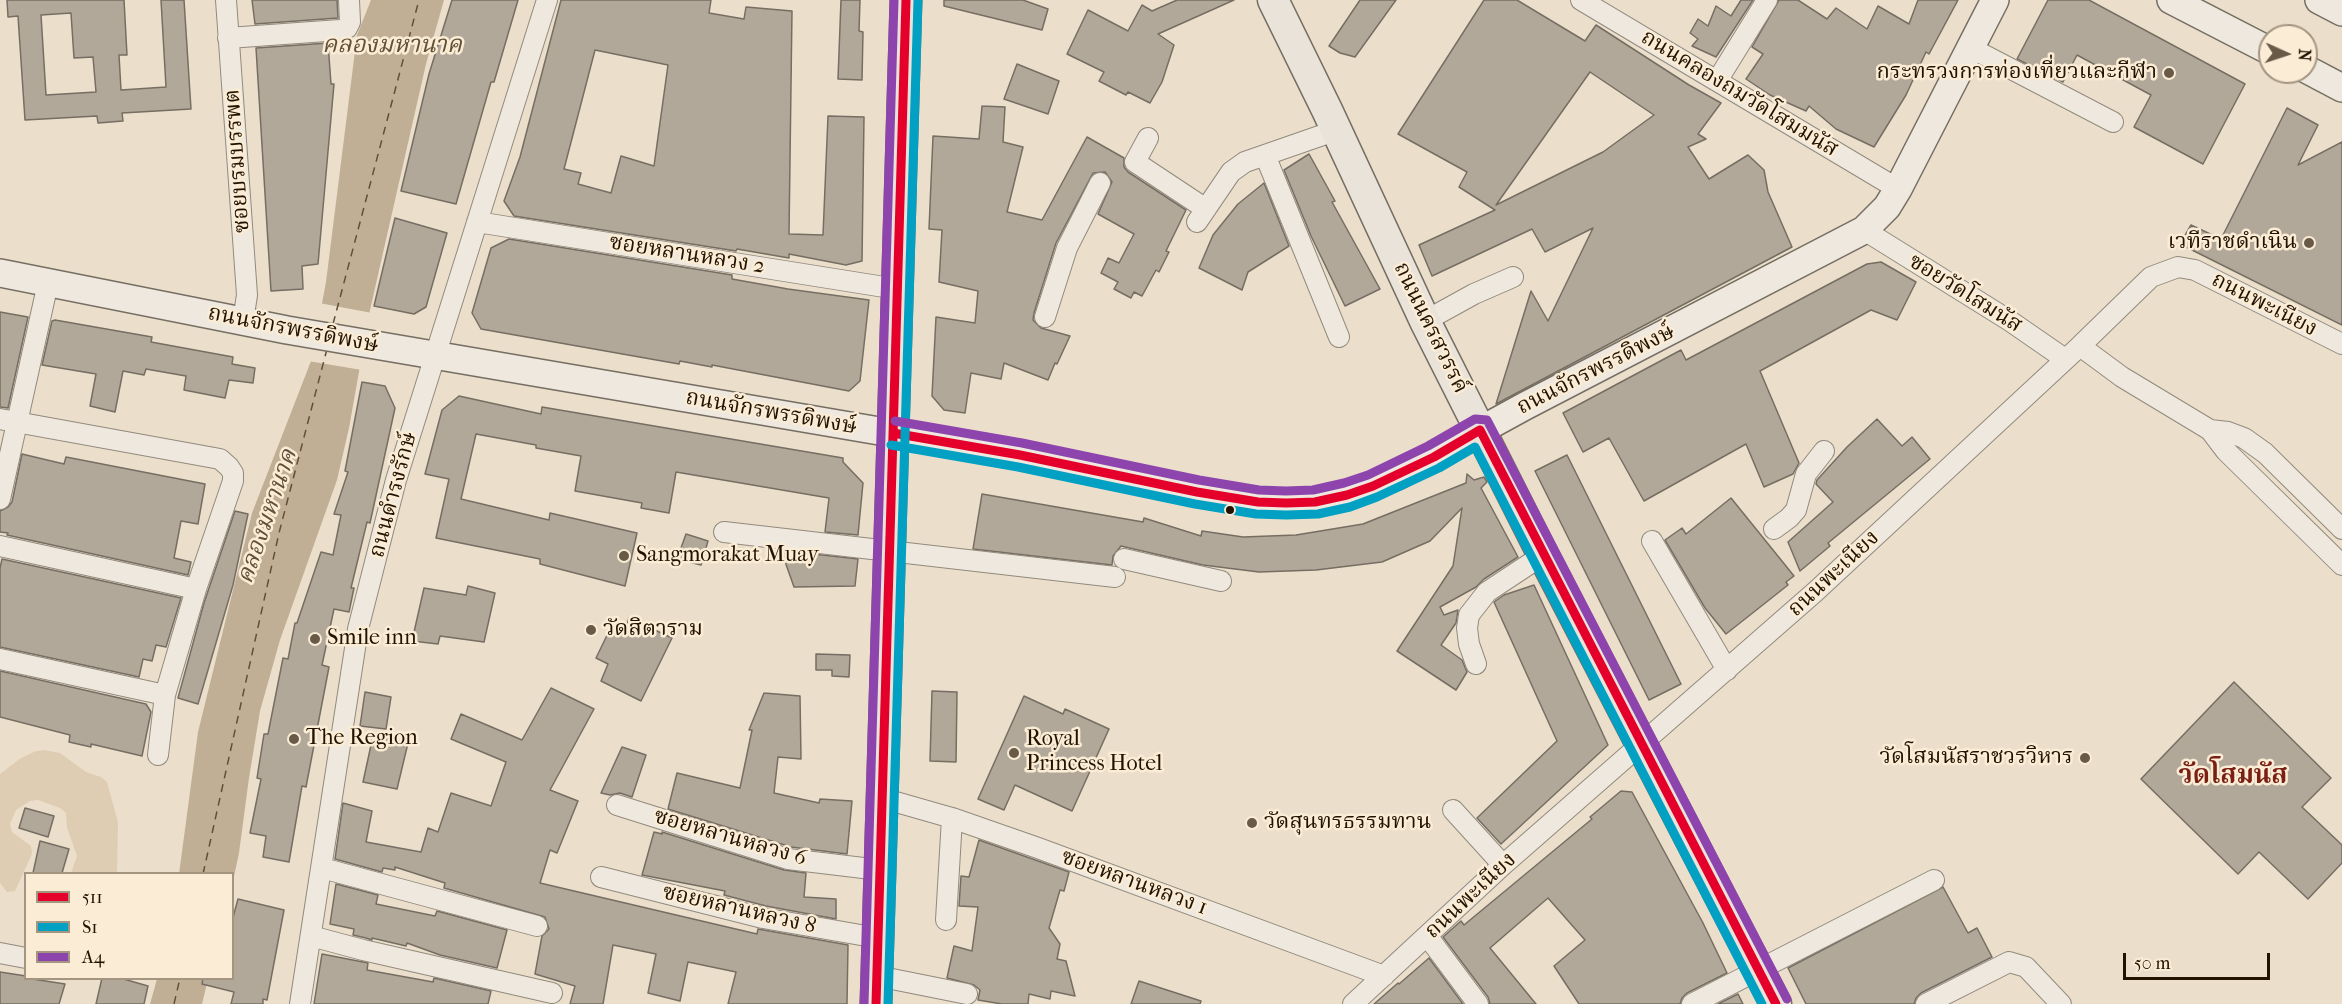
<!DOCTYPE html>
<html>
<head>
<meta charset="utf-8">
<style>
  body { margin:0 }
  #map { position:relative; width:2342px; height:1004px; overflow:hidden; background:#ebdfcc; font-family:"IM FELL French Canon",serif }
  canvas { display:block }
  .legend { position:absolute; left:24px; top:872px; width:210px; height:108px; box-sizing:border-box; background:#faecd5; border:2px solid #a49580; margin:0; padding:8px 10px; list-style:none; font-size:18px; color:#221200 }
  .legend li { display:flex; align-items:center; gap:12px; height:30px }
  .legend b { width:30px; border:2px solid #a49580 }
  .north { position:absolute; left:2258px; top:24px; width:60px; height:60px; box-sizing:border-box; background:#faecd5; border:2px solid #a49580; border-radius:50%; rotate:93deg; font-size:16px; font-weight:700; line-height:24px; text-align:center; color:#221200 }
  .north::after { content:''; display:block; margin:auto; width:21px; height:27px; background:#685a47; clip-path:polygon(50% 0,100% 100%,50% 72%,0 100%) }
  .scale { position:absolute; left:2123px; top:953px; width:147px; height:27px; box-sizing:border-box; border:3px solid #221200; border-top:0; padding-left:8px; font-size:18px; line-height:21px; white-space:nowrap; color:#221200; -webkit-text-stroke:4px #faecd5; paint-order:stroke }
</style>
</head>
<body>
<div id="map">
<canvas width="2342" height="1004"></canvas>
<ul class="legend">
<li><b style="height:8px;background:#e4002b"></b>511</li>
<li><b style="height:8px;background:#02a1c4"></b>S1</li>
<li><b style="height:8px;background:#8e44ad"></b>A4</li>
</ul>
<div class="north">N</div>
<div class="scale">50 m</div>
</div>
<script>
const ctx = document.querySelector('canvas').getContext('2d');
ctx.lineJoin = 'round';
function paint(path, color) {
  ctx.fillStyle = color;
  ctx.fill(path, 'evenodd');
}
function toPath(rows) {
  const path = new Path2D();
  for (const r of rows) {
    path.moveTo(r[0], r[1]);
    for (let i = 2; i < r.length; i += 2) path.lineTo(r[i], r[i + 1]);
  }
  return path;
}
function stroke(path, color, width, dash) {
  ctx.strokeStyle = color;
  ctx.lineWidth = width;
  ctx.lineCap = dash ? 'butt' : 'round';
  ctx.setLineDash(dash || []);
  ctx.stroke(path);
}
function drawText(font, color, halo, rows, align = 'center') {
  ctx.font = font + ' "IM FELL French Canon","Noto Serif Thai",serif';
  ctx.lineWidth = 5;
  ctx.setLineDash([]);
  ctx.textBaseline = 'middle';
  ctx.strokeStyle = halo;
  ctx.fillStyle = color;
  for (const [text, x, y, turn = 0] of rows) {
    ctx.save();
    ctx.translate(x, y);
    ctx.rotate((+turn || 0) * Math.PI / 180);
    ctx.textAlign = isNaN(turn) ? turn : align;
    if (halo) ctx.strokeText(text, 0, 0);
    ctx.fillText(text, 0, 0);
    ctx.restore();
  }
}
paint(toPath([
  [44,750,60,753,86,772,101,777,107,782,118,822,117,873,71,873,77,856,67,828,66,813,60,808,38,800,30,801,16,810,10,824,12,832,31,846,32,854,15,891,7,892,0,883,0,774,21,758,36,751]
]), '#decdb3');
paint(toPath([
  [371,0,444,0,426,64,370,310,349,428,337,480,280,640,260,711,249,778,239,853,233,881,232,874,179,874,198,732,252,513,311,361,326,282,357,35],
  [157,979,208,979,202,1004,150,1004]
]), '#c1af95');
paint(toPath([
  [319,303,372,313,362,370,308,361]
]), '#ebdfcc');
stroke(toPath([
  [333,324,419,0],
  [203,874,279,533,327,349],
  [174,1004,180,978]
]), '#615039', 1.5, [8, 6]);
const building = toPath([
  [7,0,124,0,127,55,119,55,121,90,166,87,161,0,184,0,191,109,122,113,123,121,98,123,97,116,25,120,18,16,8,17,7,0],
  [71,13,74,58,93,57,96,92,46,95,41,15,71,13],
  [252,0,337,0,338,18,255,24,252,0],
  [452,0,518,0,494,82,491,82,456,204,401,191,429,74,452,0],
  [561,0,711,0,709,13,744,19,746,7,792,11,789,234,823,235,828,116,864,117,862,261,846,265,789,254,789,258,737,249,736,251,514,216,504,201,520,157,561,0],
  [595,50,668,65,654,166,621,156,611,193,578,184,581,173,564,169,595,50],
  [841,0,860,0,859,31,863,32,862,80,838,79,841,0],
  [944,0,1023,0,1048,9,1042,30,944,6,944,0],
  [1177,0,1234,0,1158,34,1174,45,1162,82,1150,103,1128,92,1126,95,1099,81,1104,72,1067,54,1088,10,1128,31,1142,5,1152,11,1177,0],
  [1360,0,1396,0,1355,57,1340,53,1329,46,1360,0],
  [1484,0,1517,0,1585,41,1596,25,1689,85,1721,103,1698,134,1706,139,1688,147,1709,179,1748,155,1764,170,1768,192,1792,247,1496,404,1531,291,1548,321,1593,228,1545,252,1532,229,1432,276,1419,245,1495,210,1459,187,1467,172,1398,134,1484,0],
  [1590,72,1654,115,1603,152,1496,205,1590,72],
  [1741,0,1753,0,1716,57,1692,46,1698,39,1690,33,1698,19,1708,26,1716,6,1731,16,1741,0],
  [1779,0,1798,0,1827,19,1836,8,1867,29,1878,6,1909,24,1918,0,1958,0,1929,54,1926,52,1906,95,1874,147,1836,129,1809,106,1806,111,1770,95,1746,79,1763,54,1752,47,1779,0],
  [2048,0,2089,0,2245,84,2203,164,2134,127,2151,95,2077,55,2063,82,2017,59,2048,0],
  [328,43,331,84,334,84,318,264,302,266,303,289,271,291,256,48,328,43],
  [1017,64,1059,81,1048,114,1004,99,1017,64],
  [982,106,1005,107,1003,142,1023,147,1007,212,1042,220,1087,137,1124,158,1124,167,1128,172,1186,210,1166,251,1169,252,1159,272,1156,270,1142,296,1134,292,1131,298,1114,289,1118,282,1101,273,1108,258,1119,263,1134,234,1098,214,1112,182,1105,172,1093,173,1056,243,1034,313,1033,320,1041,328,1070,336,1057,364,1055,363,1048,380,1004,363,1001,379,971,373,965,413,944,410,932,396,936,317,975,323,978,291,939,282,942,230,929,229,933,136,979,139,982,106],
  [2287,108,2318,125,2298,165,2342,142,2342,325,2180,244,2191,225,2221,239,2287,108],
  [1309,154,1335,201,1332,202,1380,289,1345,306,1311,236,1284,170,1309,154],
  [1264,183,1289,246,1248,272,1242,290,1199,268,1213,235,1238,204,1264,183],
  [395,218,447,233,426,307,414,314,374,306,395,218],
  [509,239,732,275,732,279,788,289,869,300,860,381,849,391,712,365,712,367,680,361,679,364,481,329,472,313,491,248,509,239],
  [1881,262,1916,282,1897,320,1871,310,1760,371,1799,463,1793,474,1764,487,1746,444,1644,501,1609,438,1583,452,1563,413,1681,350,1686,360,1867,264,1881,262],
  [0,312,28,317,8,408,0,407,0,312],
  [55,320,152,337,151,342,233,357,232,364,255,368,253,383,229,380,225,398,184,390,186,376,146,369,144,375,123,371,115,412,90,406,96,374,42,365,52,321,55,320],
  [362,382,385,386,395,408,370,523,367,522,351,588,354,588,349,612,334,609,322,665,329,667,306,787,302,786,289,862,263,857,266,836,250,833,261,779,257,778,264,734,268,734,283,658,288,659,295,623,297,623,321,552,333,555,341,515,334,514,348,472,345,471,362,382],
  [459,396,541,414,542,407,843,458,843,462,863,483,858,535,825,532,829,498,676,472,669,513,641,508,642,503,575,491,581,456,536,448,536,445,476,434,461,499,549,520,550,513,637,533,625,586,540,564,540,559,436,538,449,479,425,474,442,410,459,396],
  [1877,419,1902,446,1912,437,1930,459,1828,543,1830,546,1800,571,1788,542,1833,502,1816,484,1817,480,1847,447,1877,419],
  [22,454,64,464,66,457,205,484,198,524,181,521,174,558,191,562,188,575,7,535,8,533,0,532,0,511,8,507,12,502,22,454],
  [1567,455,1681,684,1649,700,1535,471,1567,455],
  [1467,474,1474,480,1484,477,1487,482,1481,488,1518,557,1484,579,1476,587,1440,607,1444,615,1458,610,1456,623,1441,645,1462,660,1467,672,1456,690,1397,651,1453,566,1462,508,1430,541,1382,562,1316,570,1259,572,1203,565,1121,546,1113,556,1112,565,973,549,982,494,1143,522,1144,518,1201,536,1202,531,1243,537,1296,535,1363,524,1466,483,1467,474],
  [1731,498,1794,576,1786,582,1788,585,1726,634,1705,608,1665,540,1682,528,1686,534,1731,498],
  [235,511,248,514,233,585,198,704,178,698,204,603,235,511],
  [686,534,708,541,701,565,677,559,686,534],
  [782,553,804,553,858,559,855,586,794,587,782,553],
  [2,559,181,598,166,647,156,645,152,661,143,659,139,677,0,647,0,568,2,559],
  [1534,585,1608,745,1501,844,1477,818,1557,741,1494,602,1504,595,1534,585],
  [468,586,495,593,484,642,440,636,438,644,412,641,424,588,466,595,468,586],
  [629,618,672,638,641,701,601,681,608,664,596,658,612,625,624,631,629,618],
  [816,654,850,655,849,677,832,676,832,670,816,670,816,654],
  [0,671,146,704,151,712,142,756,91,744,91,747,69,742,70,735,0,717,0,671],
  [2234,682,2331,778,2302,807,2342,845,2342,863,2308,899,2259,852,2238,874,2141,779,2234,682],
  [551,688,594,709,550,790,578,801,557,853,550,850,540,883,757,934,758,929,848,945,847,1004,728,1004,736,972,688,962,680,1001,648,993,656,954,613,945,603,1004,570,1004,575,986,535,974,542,936,549,929,545,917,444,888,445,883,395,867,395,870,383,868,382,872,335,859,343,803,372,811,366,842,421,852,428,828,438,832,451,793,491,806,506,762,451,739,461,714,522,740,551,688],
  [932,691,957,692,956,762,930,761,932,691],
  [365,692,391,697,386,729,360,726,365,692],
  [764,693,800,696,801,759,778,757,774,793,819,803,820,799,852,801,847,854,791,847,668,809,677,773,740,788,752,730,749,730,764,693],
  [1024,696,1063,714,1065,709,1109,729,1072,811,1015,785,1004,810,978,799,1024,696],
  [373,736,408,743,397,789,363,782,373,736],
  [622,747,646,755,632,797,620,793,610,795,601,793,622,747],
  [1621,791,1632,792,1703,923,1727,973,1687,993,1682,998,1680,1004,1579,1004,1554,966,1585,940,1548,898,1490,948,1536,1004,1490,1004,1488,997,1443,937,1461,921,1464,925,1592,819,1590,817,1621,791],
  [25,808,54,816,48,837,19,828,25,808],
  [654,832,662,834,662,832,784,870,806,873,804,897,836,899,836,919,766,906,724,895,725,891,642,875,654,832],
  [979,840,1069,872,1064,891,1060,890,1049,928,1060,944,1057,959,1066,961,1075,996,1051,991,1050,999,1029,994,1028,1004,1002,1004,978,1000,980,990,974,985,947,978,954,946,972,951,978,907,959,906,961,876,969,877,979,840],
  [40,841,69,849,62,873,33,873,40,841],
  [336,884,378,895,376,904,435,916,437,911,507,930,497,968,440,955,407,943,406,946,372,938,372,940,366,938,353,935,354,929,330,924,336,884],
  [1943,887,1968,933,1977,928,1992,957,1921,993,1916,998,1914,1004,1806,1004,1788,968,1943,887],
  [238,899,284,910,267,1000,263,999,263,1004,231,1004,234,992,202,984,203,978,232,978,232,921,238,899],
  [322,954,368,963,367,970,433,982,434,978,491,991,488,1004,314,1004,322,954],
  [1429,958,1463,1004,1374,1004,1398,983,1399,984,1429,958],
  [0,972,26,976,26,978,65,984,59,1004,0,1004,0,972],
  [102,978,120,978,148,986,144,1004,96,1004,102,978],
  [1139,981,1201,1001,1200,1004,1131,1004,1139,981],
  [1738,994,1743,1004,1718,1004,1738,994]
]);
paint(building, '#b1a89a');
stroke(building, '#766e62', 1.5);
const street = toPath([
  [226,0,247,295,243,321],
  [1581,0,1898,189],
  [228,38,340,30,347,28,350,22,349,0],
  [1969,47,2113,122],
  [1717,81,1767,0],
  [1148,138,1135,162,1206,209],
  [1265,155,1339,337],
  [477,222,897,289],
  [1197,222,1231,172,1245,162,1337,130],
  [1864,230,2010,321,2065,359],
  [1045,317,1067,248,1100,183],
  [1425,321,1474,294,1513,277],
  [2080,346,2122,377,2210,430,2226,451,2342,565],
  [0,419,220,459,229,467,233,473,233,481,196,589,165,695,158,755],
  [2210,430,2228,432,2244,438,2265,453,2342,529],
  [0,499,48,283],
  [1774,529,1789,518,1796,510,1806,474,1824,451],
  [724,532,1115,577],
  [1652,541,1727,670],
  [0,546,196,589],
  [1124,559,1221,581],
  [0,659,165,695],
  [1476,664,1469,644,1467,628,1469,615,1487,592,1543,555],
  [882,798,952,818,1038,848,1384,976],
  [617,805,788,859,880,870],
  [1453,810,1503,865],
  [322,868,537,926],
  [601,877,763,918,878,938],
  [946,920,952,818],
  [311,936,363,950,552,993],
  [1428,937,1478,1004],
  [0,953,26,958],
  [877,976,967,994],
  [300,1004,358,629,396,480,547,0],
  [1353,1004,1503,865,1815,592,2080,346,2151,277,2178,267,2195,270,2342,344],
  [1692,1004,1934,880],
  [1926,1004,2009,962,2026,967,2061,1004]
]);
const secondary = toPath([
  [2171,0,2270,51],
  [2319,0,2342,12],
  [2306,69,2342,88],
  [0,273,287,330,1020,455,1197,492,1258,502,1286,503,1315,502,1347,495,1397,476,1525,406,1864,230,1887,207,1898,189,1995,0]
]);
const primary = toPath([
  [1273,0,1327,110,1425,321,1543,555,1776,1004],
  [876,1004,906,0]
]);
stroke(street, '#938a7d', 22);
stroke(secondary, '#766e62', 30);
stroke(primary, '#766e62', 33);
stroke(street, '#eee8de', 20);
stroke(secondary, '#eee8de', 27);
stroke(primary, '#eae3d9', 30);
stroke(toPath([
  [1480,430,1776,1004],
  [893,433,1020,455,1197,492,1258,502,1286,503,1315,502,1347,495,1373,486,1434,457,1480,430],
  [876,1004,906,0]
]), '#e4002b', 9);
stroke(toPath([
  [891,445,1018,467,1195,504,1256,514,1286,515,1318,514,1350,507,1377,497,1439,468,1475,447,1762,1004],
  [888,1004,918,0]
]), '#02a1c4', 9);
stroke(toPath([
  [895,421,1022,443,1199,480,1259,490,1286,491,1313,490,1344,483,1368,475,1428,446,1475,419,1487,420,1787,999],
  [864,1004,894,0]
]), '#8e44ad', 9);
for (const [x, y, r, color] of [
  [2169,73,6,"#685a47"],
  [2309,243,6,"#685a47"],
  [1230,510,5,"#221200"],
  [624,556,6,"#685a47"],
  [591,630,6,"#685a47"],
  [315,639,6,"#685a47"],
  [294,739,6,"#685a47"],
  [1014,753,6,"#685a47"],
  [2085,758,6,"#685a47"],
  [1252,823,6,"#685a47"]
]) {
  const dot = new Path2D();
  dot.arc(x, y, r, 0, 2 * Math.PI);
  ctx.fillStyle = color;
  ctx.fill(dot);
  stroke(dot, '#faecd5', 2);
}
drawText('22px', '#221200', '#faecd5', [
  ["กระทรวงการท่องเที่ยวและกีฬา",2157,73,"right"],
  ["เวทีราชดำเนิน",2297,243,"right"],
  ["Sangmorakat Muay",636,556],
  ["วัดสิตาราม",603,630],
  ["Smile inn",327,639],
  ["The Region",306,739],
  ["Royal",1026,740],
  ["Princess Hotel",1026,765],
  ["วัดโสมนัสราชวรวิหาร",2073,758,"right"],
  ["วัดสุนทรธรรมทาน",1264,823]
], 'left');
drawText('22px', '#221200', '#faecd5', [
  ["ถนนคลองถมวัดโสมมนัส",1739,94,31],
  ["ซอยบรมบรรพต",238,161,-94],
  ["ซอยหลานหลวง 2",687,255,9],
  ["ซอยวัดโสมนัส",1965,294,32],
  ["ถนนพะเนียง",2264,305,27],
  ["ถนนนครสวรรค์",1430,328,64],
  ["ถนนจักรพรรดิพงษ์",293,330,11],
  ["ถนนจักรพรรดิพงษ์",1596,370,-27],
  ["ถนนจักรพรรดิพงษ์",771,413,10],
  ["ถนนดำรงรักษ์",394,495,-75],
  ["ถนนพะเนียง",1834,574,-43],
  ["ซอยหลานหลวง 6",730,838,16],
  ["ซอยหลานหลวง 1",1134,883,20],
  ["ถนนพะเนียง",1471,896,-43],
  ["ซอยหลานหลวง 8",739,910,13]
]);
drawText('italic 24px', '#615039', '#faecd5', [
  ["คลองมหานาค",392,46],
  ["คลองมหานาค",268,517,-71]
]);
drawText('bold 26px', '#7a1f14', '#faecd5', [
  ["วัดโสมนัส",2233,777]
]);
</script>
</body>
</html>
